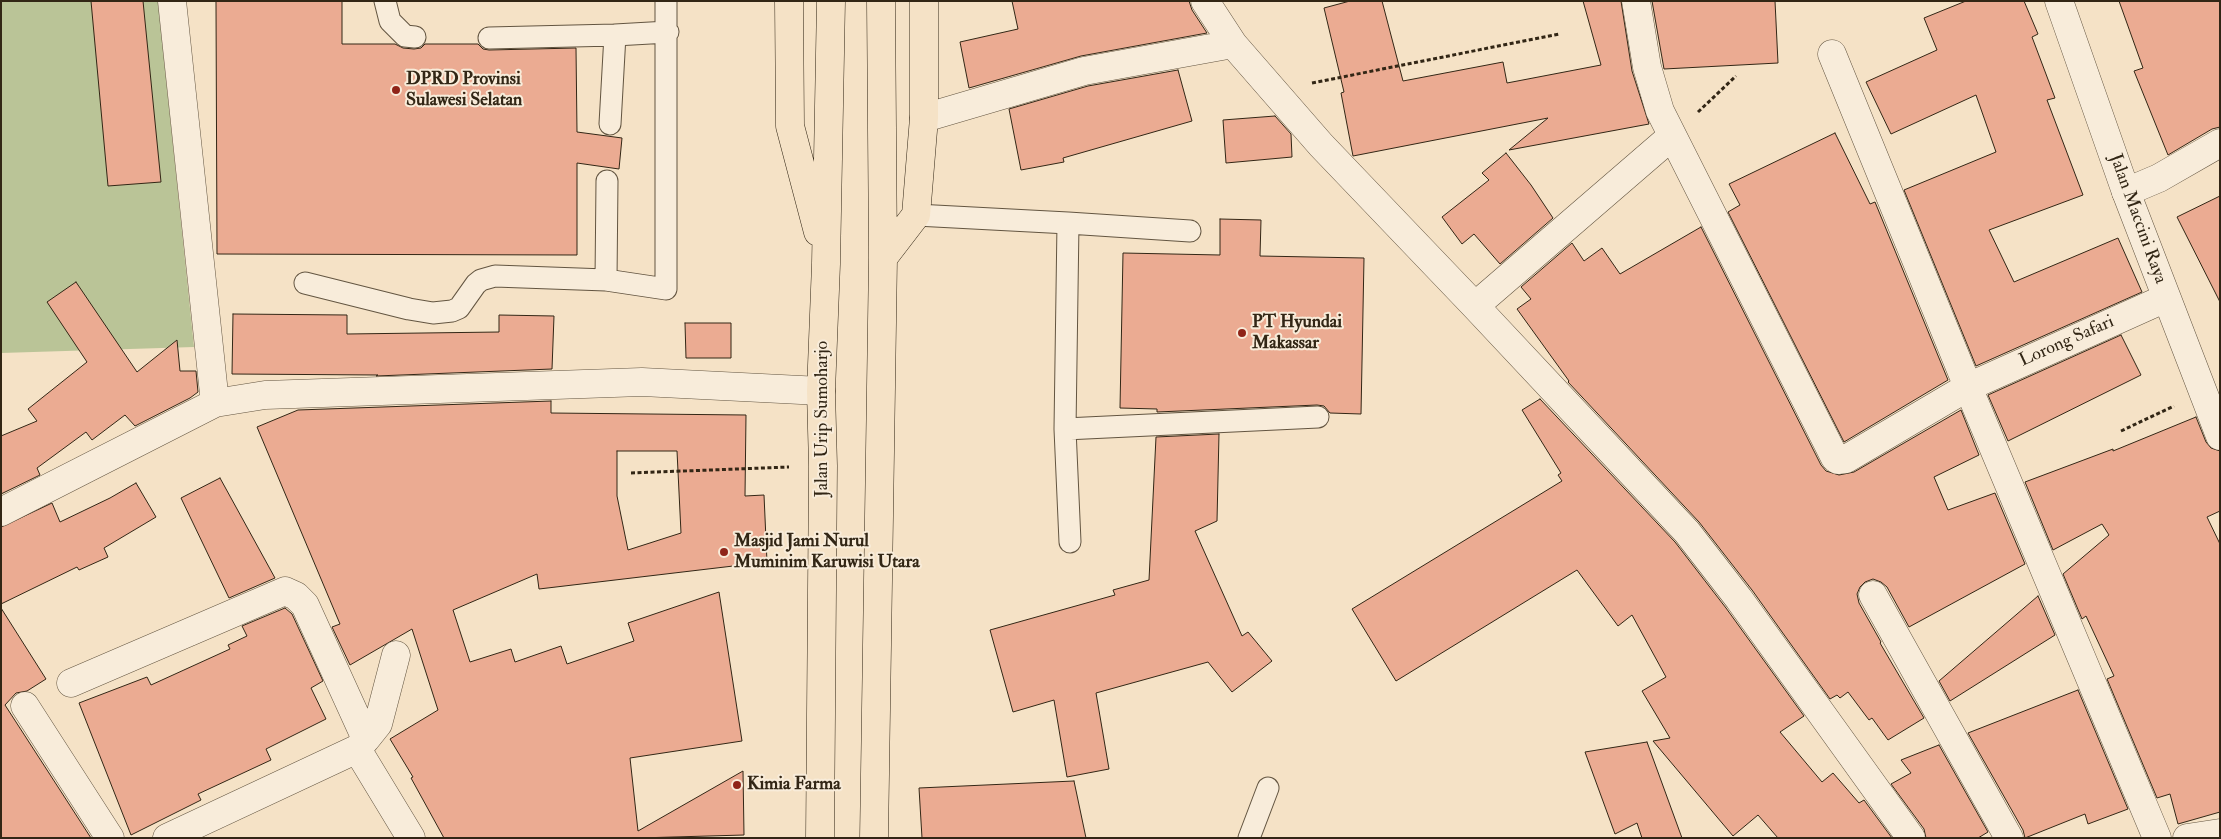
<!DOCTYPE html>
<html>
<head>
<meta charset="utf-8">
<style>
  body { margin:0 }
  #map { position:relative; width:2221px; height:839px; overflow:hidden; background:#f5e2c6; font-family:"IM FELL Double Pica",serif }
  canvas { display:block }
  .frame { position:absolute; inset:0; border:2px solid #322615; pointer-events:none }
</style>
</head>
<body>
<div id="map">
<canvas width="2221" height="839"></canvas>
<div class="frame"></div>
</div>
<script>
const ctx = document.querySelector('canvas').getContext('2d');
ctx.lineJoin = 'round';
function paint(path, color) {
  ctx.fillStyle = color;
  ctx.fill(path, 'evenodd');
}
function toPath(rows) {
  const path = new Path2D();
  for (const r of rows) {
    path.moveTo(r[0], r[1]);
    for (let i = 2; i < r.length; i += 2) path.lineTo(r[i], r[i + 1]);
  }
  return path;
}
function stroke(path, color, width, dash) {
  ctx.strokeStyle = color;
  ctx.lineWidth = width;
  ctx.lineCap = dash ? 'butt' : 'round';
  ctx.setLineDash(dash || []);
  ctx.stroke(path);
}
function drawText(font, color, halo, rows, align = 'center') {
  ctx.font = font + ' "IM FELL Double Pica",serif';
  ctx.lineWidth = 4;
  ctx.setLineDash([]);
  ctx.textBaseline = 'middle';
  ctx.strokeStyle = halo;
  ctx.fillStyle = color;
  for (const [text, x, y, turn = 0] of rows) {
    ctx.save();
    ctx.translate(x, y);
    ctx.rotate((+turn || 0) * Math.PI / 180);
    ctx.textAlign = isNaN(turn) ? turn : align;
    if (halo) ctx.strokeText(text, 0, 0);
    ctx.fillText(text, 0, 0);
    ctx.restore();
  }
}
paint(toPath([
  [1,1,158,1,194,347,1,353]
]), '#bac497');
const building = toPath([
  [91,1,143,1,161,182,108,186,91,1],
  [216,1,342,1,342,44,395,44,403,48,414,49,421,48,425,44,478,44,483,49,489,50,576,48,577,132,622,138,619,169,577,163,577,255,217,254,216,1],
  [1012,1,1189,1,1192,10,1207,33,1081,56,969,88,960,42,1018,29,1012,1],
  [1350,1,1382,1,1403,81,1503,62,1507,83,1601,65,1583,1,1621,1,1632,71,1649,124,1509,150,1548,118,1353,156,1341,93,1344,92,1324,8,1350,1],
  [1652,1,1775,1,1778,63,1664,69,1652,1],
  [1966,1,2024,1,2038,34,2032,37,2055,98,2047,100,2083,195,1989,230,2014,282,2118,238,2142,292,1976,366,1904,190,1996,152,1976,95,1891,134,1866,82,1937,50,1924,18,1966,1],
  [2119,1,2220,1,2220,127,2212,129,2168,155,2134,71,2143,68,2119,1],
  [1178,70,1192,121,1063,158,1064,162,1021,170,1009,109,1088,86,1178,70],
  [1275,116,1291,134,1292,157,1226,163,1223,120,1275,116],
  [1835,133,1870,204,1875,202,1948,380,1844,442,1728,212,1740,205,1729,184,1835,133],
  [1506,153,1531,185,1553,218,1500,264,1474,234,1462,244,1442,217,1489,180,1482,173,1506,153],
  [2220,196,2220,302,2177,217,2220,196],
  [1220,219,1261,220,1260,256,1364,258,1361,414,1330,413,1324,406,1317,405,1157,412,1157,409,1120,408,1123,253,1220,255,1220,219],
  [1701,227,1821,465,1826,471,1839,475,1854,472,1961,410,1979,455,1934,477,1948,510,1995,493,2025,564,1909,627,1887,587,1881,582,1873,579,1865,582,1860,587,1857,594,1859,603,1881,642,1880,643,1924,718,1888,740,1872,718,1869,720,1848,692,1840,698,1837,695,1830,699,1752,590,1699,522,1568,382,1569,381,1517,309,1531,299,1521,287,1572,243,1584,261,1602,248,1620,274,1701,227],
  [76,282,137,372,177,340,180,371,196,371,198,392,190,398,135,426,125,415,92,440,86,432,37,468,40,475,1,494,1,436,37,421,28,409,87,362,47,302,76,282],
  [233,314,347,315,347,334,499,332,499,315,554,316,552,369,376,376,378,375,232,374,233,314],
  [685,323,731,323,731,358,686,358,685,323],
  [2121,335,2141,375,2008,441,1988,395,2121,335],
  [1540,399,1675,542,1726,608,1804,716,1780,732,1822,782,1833,773,1859,803,1864,800,1892,838,1778,838,1758,815,1733,836,1653,741,1670,738,1642,691,1666,677,1632,615,1618,626,1577,570,1396,681,1352,609,1562,481,1558,475,1561,473,1522,410,1540,399],
  [551,401,551,413,746,415,745,496,764,495,767,562,539,589,537,574,453,610,470,662,511,649,515,662,561,646,567,664,634,641,628,623,719,592,742,741,630,758,638,831,743,771,744,835,638,838,444,838,411,778,413,777,390,739,438,710,412,629,350,665,332,627,340,624,257,427,298,410,551,401],
  [617,451,677,451,681,533,628,550,617,496,617,451],
  [2196,417,2206,442,2211,448,2220,451,2220,511,2207,517,2220,544,2220,812,2178,824,2170,794,2157,798,2107,679,2114,676,2086,616,2082,619,2063,574,2109,535,2102,524,2053,550,2025,482,2113,449,2113,451,2196,417],
  [1219,434,1217,521,1195,531,1242,636,1248,632,1272,661,1232,692,1208,662,1096,693,1109,769,1067,777,1054,700,1013,712,990,630,1115,595,1113,590,1149,580,1156,437,1219,434],
  [220,478,275,578,229,598,181,498,220,478],
  [136,483,156,517,104,548,108,557,79,570,77,567,1,604,1,527,52,503,60,522,110,498,136,483],
  [2038,596,2055,635,1950,701,1939,681,2038,596],
  [1,608,46,679,27,691,16,693,5,705,91,838,1,838,1,608],
  [285,608,292,614,323,681,311,688,326,719,266,749,271,760,198,794,201,800,131,835,79,703,147,677,151,685,230,649,228,645,247,636,242,626,285,608],
  [2078,690,2128,809,2088,824,2085,814,2025,838,2023,830,1968,733,2078,690],
  [1647,742,1682,838,1642,838,1637,823,1615,834,1585,752,1647,742],
  [1939,745,1988,832,1978,838,1926,838,1924,829,1891,784,1911,773,1901,760,1939,745],
  [1074,781,1086,838,922,838,919,788,1074,781]
]);
paint(building, '#ebab92');
stroke(building, '#322615', 1);
const service = toPath([
  [385,1,390,21,405,36,415,37],
  [615,35,668,32],
  [489,38,615,35,610,124],
  [916,215,1068,223,1065,429,1070,542],
  [1068,223,1190,231],
  [606,280,666,289,666,1],
  [305,283,409,309,433,313,452,311,459,308,476,284,481,280,495,276,606,280,607,181],
  [1065,429,1318,417],
  [1249,838,1268,788]
]);
const minor = toPath([
  [172,1,215,403],
  [1205,1,1233,44,1321,145,1475,306,1687,532,1739,599,1911,838],
  [1636,1,1647,67,1660,111,1835,458,1838,460,1846,459,1968,387,2166,298],
  [1832,54,1968,387,2157,838],
  [924,118,1084,71,1233,44],
  [2126,192,2159,178,2220,143],
  [1475,306,1672,136],
  [1,512,215,403,265,395,642,382,821,391],
  [1873,595,2009,838],
  [71,683,285,591,296,596,305,605,366,739,357,749,167,838],
  [25,706,110,838],
  [366,739,378,724,396,655],
  [357,749,411,838],
  [2187,838,2220,833]
]);
const tertiary = toPath([
  [2059,1,2126,192,2220,436]
]);
const trunk = toPath([
  [789,1,790,126,818,232],
  [883,258,916,215,924,118,924,1],
  [820,838,823,466,821,391,826,264,831,1],
  [874,838,883,258,881,1]
]);
stroke(service, '#635541', 23);
stroke(minor, '#635541', 29);
stroke(tertiary, '#635541', 29);
stroke(trunk, '#322615', 29);
stroke(toPath([
  [1312,83,1559,34],
  [1698,112,1736,76],
  [2121,431,2174,406],
  [631,473,789,467]
]), '#322615', 3, [4, 2.5]);
stroke(service, '#f8ecda', 21);
stroke(minor, '#f8ecda', 28);
stroke(tertiary, '#f8ecda', 28);
stroke(trunk, '#f5e2c6', 28);
for (const [x, y, r, color] of [
  [396,90,5,"#8f2418"],
  [1242,333,5,"#8f2418"],
  [724,552,5,"#8f2418"],
  [737,785,5,"#8f2418"]
]) {
  const dot = new Path2D();
  dot.arc(x, y, r, 0, 2 * Math.PI);
  ctx.fillStyle = color;
  ctx.fill(dot);
  stroke(dot, '#f8ecda', 2);
}
drawText('bold 18px', '#322615', '#f8ecda', [
  ["DPRD Provinsi",406,80],
  ["Sulawesi Selatan",406,101],
  ["PT Hyundai",1252,323],
  ["Makassar",1252,344],
  ["Masjid Jami Nurul",734,542],
  ["Muminim Karuwisi Utara",734,563],
  ["Kimia Farma",747,785]
], 'left');
drawText('18px', '#322615', '#f8ecda', [
  ["Jalan Maccini Raya",2137,219,70],
  ["Lorong Safari",2067,342,-24],
  ["Jalan Urip Sumoharjo",823,419,-90]
]);
</script>
</body>
</html>
